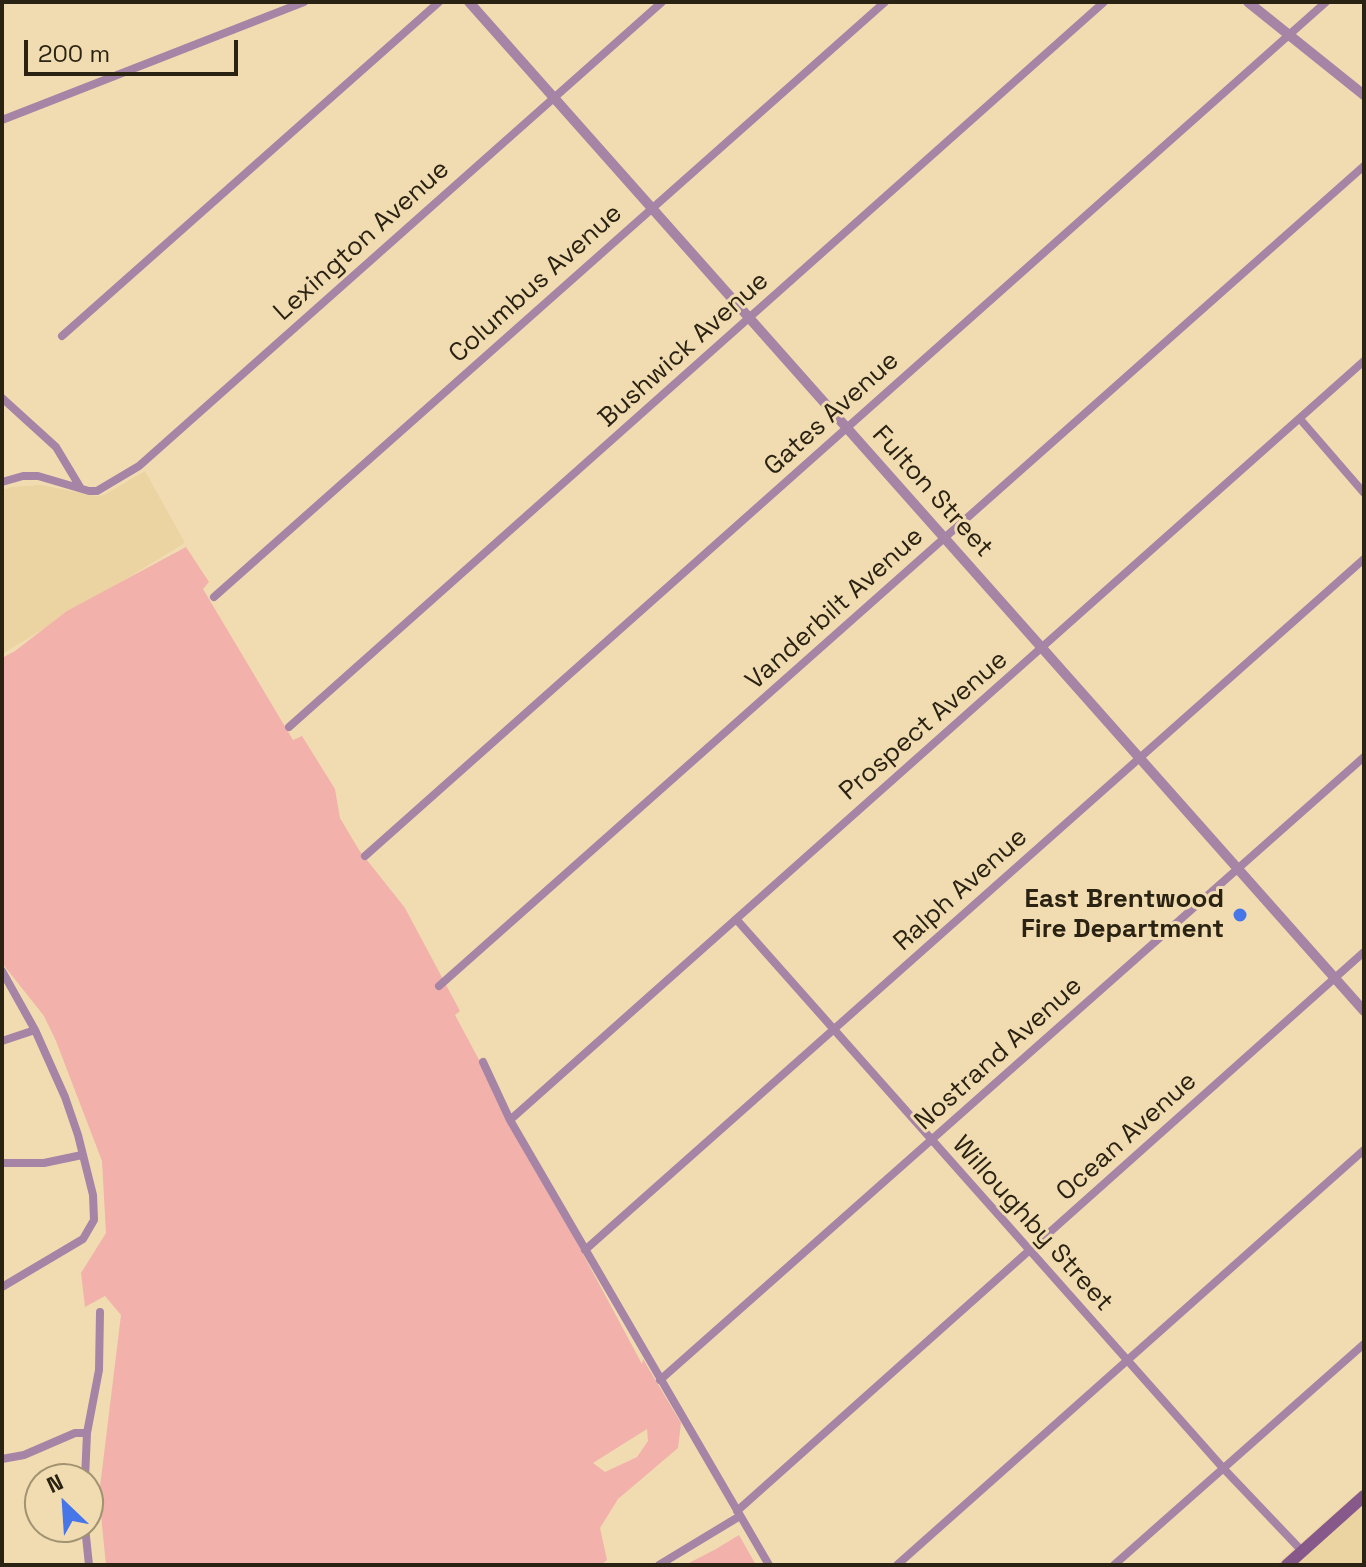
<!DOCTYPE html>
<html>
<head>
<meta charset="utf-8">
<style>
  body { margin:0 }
  #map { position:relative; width:1366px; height:1567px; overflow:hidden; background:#f1dcb2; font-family:"Space Grotesk",sans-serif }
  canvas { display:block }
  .frame { position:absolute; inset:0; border:4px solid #2a2212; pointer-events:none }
  .north { position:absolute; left:24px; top:1463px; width:80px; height:80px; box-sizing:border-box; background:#f1dcb2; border:2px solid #a19272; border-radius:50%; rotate:335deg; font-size:22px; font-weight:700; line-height:32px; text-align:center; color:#2a2212 }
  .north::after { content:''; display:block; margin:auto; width:28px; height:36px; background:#4776e8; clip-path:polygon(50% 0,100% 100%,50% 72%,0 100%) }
  .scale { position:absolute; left:24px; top:40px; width:214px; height:36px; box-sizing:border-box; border:4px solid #2a2212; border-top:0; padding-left:10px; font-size:24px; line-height:28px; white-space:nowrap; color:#2a2212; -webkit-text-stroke:6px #f1dcb2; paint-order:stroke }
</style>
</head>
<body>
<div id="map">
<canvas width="1366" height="1567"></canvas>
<div class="frame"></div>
<div class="north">N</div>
<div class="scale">200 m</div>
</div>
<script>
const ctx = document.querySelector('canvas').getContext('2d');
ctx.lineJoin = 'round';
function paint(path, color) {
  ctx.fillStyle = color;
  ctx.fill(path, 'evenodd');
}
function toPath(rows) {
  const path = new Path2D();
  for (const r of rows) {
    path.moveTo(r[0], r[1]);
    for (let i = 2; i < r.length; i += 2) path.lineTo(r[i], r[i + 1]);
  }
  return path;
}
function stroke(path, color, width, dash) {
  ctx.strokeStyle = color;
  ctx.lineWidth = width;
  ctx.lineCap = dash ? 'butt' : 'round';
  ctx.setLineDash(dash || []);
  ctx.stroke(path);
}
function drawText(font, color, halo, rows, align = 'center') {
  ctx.font = font + ' "Space Grotesk",sans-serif';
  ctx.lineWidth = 6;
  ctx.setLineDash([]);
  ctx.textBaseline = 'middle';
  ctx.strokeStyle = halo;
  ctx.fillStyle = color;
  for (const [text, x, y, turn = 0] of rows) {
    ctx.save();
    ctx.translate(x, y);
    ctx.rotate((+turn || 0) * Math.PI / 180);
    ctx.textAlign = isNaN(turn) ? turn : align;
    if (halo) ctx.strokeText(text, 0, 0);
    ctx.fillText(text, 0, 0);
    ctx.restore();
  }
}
paint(toPath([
  [145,471,185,543,2,654,2,490,12,487,41,485,97,496,104,495],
  [1364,1487,1364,1565,1276,1565]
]), '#ecd3a2');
paint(toPath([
  [186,547,209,582,203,589,293,740,302,736,335,789,340,818,359,850,405,908,460,1011,455,1015,642,1364,643,1359,681,1423,678,1448,618,1499,600,1528,607,1560,601,1565,106,1565,99,1495,121,1315,105,1296,85,1307,81,1273,106,1233,102,1161,56,1041,44,1016,2,963,2,658,15,651,67,611],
  [647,1429,648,1441,637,1457,605,1472,593,1463],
  [739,1535,756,1565,685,1565,716,1549]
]), '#f2b1ab');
stroke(toPath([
  [2,120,304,2],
  [62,336,439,2],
  [2,398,56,447,80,487],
  [1300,419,1364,493],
  [2,482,23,476,38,476,89,491,97,491,139,466,662,2],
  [214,597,885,2],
  [289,727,1104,2],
  [365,856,1326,2],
  [736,919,1223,1468,1302,1551],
  [2,971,35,1030,65,1097,78,1135,93,1195,94,1220,83,1239,2,1287],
  [439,986,1364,166],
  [2,1041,35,1030],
  [483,1062,510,1120,769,1565],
  [510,1120,1364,361],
  [2,1163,44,1163,82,1155],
  [585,1250,1364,559],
  [660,1380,1364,757],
  [2,1459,24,1455,75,1433,87,1433],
  [85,1479,87,1433,99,1370,100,1312],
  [737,1511,1364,952],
  [85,1527,89,1565],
  [659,1565,740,1516],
  [897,1565,1364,1150],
  [1114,1565,1364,1344]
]), '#a584a6', 8);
stroke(toPath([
  [469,2,1364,1011],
  [1248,2,1364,95]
]), '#a584a6', 10);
stroke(toPath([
  [1287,1565,1364,1496]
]), '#87588a', 12);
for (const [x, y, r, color] of [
  [1240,915,8,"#4776e8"]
]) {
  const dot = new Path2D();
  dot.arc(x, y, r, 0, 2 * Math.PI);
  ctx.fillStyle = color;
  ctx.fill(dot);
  stroke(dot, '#f1dcb2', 3);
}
drawText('26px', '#2a2212', '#f1dcb2', [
  ["Lexington Avenue",362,241,-42],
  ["Columbus Avenue",536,284,-42],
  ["Bushwick Avenue",684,350,-42],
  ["Gates Avenue",832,414,-42],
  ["Fulton Street",932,492,48],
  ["Vanderbilt Avenue",835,609,-42],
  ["Prospect Avenue",924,726,-41],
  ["Ralph Avenue",961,890,-42],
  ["Nostrand Avenue",999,1054,-42],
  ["Ocean Avenue",1127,1137,-42],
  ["Willoughby Street",1032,1224,48]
]);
drawText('bold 26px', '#2a2212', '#f1dcb2', [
  ["East Brentwood",1224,900],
  ["Fire Department",1224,930]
], 'right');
</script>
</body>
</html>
